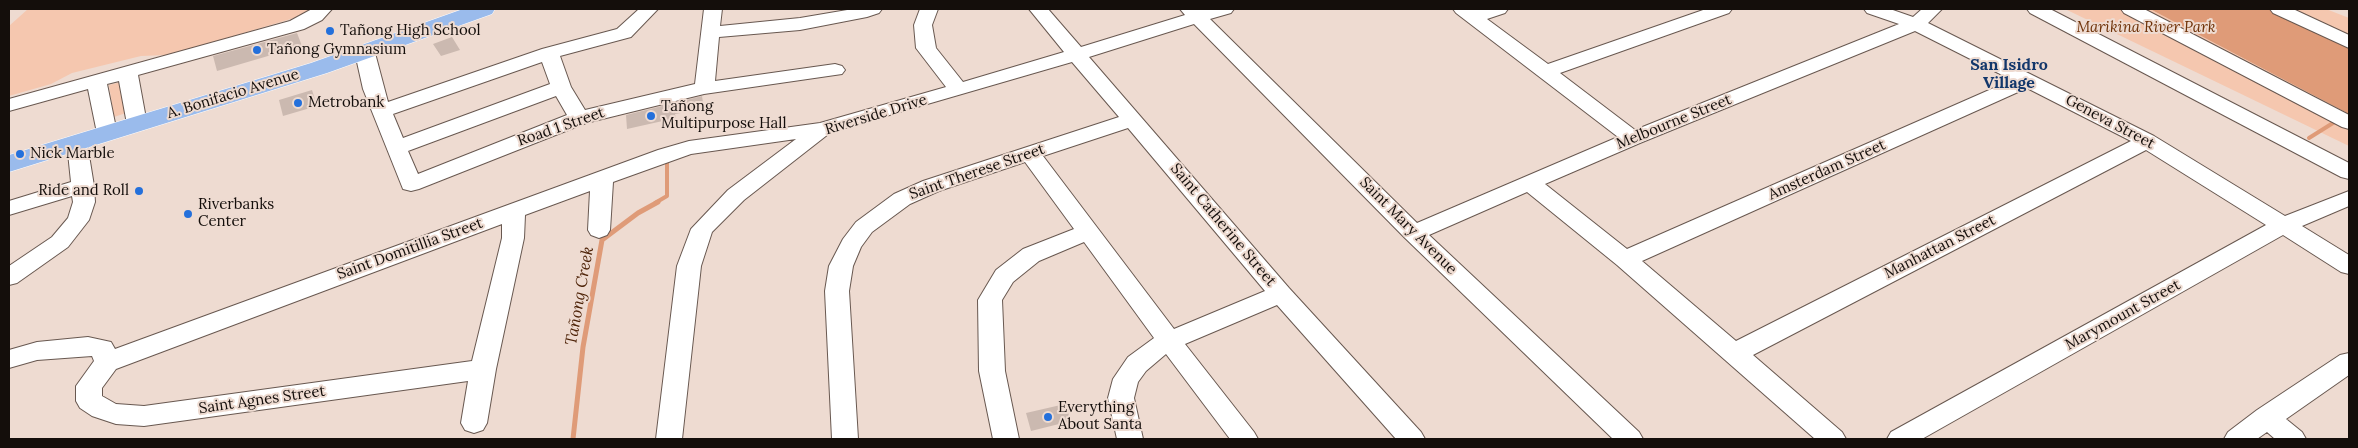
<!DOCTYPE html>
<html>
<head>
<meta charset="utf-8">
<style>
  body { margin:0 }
  #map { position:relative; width:2358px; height:448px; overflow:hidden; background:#eedbd1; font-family:Lora,serif }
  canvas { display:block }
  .frame { position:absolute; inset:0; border:10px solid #140e0b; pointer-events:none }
</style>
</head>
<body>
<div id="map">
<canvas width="2358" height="448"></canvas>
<div class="frame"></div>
</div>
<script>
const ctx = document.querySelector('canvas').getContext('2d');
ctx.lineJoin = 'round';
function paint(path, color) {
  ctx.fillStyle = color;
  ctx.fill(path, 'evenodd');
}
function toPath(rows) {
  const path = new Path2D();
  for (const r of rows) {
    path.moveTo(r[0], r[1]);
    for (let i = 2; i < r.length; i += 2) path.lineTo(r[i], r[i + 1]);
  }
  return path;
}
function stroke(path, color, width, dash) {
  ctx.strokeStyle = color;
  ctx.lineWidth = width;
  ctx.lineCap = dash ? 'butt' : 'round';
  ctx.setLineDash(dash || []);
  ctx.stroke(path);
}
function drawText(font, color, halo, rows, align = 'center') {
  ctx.font = font + ' Lora,serif';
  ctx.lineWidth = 4;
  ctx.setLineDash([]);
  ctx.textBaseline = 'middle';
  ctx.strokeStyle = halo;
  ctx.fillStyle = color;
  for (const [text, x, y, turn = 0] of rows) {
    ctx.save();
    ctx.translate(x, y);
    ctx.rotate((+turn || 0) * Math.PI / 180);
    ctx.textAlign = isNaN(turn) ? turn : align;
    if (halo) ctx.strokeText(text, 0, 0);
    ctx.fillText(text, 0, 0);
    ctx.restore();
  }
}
paint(toPath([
  [28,9,315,9,311,13,180,52,166,55,141,56,72,73,51,84,9,96,9,26],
  [2065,9,2150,9,2349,114,2349,146],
  [2268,9,2326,9,2349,18,2349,48],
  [121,82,126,113,114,117,109,85]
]), '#f5c7af');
paint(toPath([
  [2150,9,2268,9,2349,48,2349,114]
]), '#df9b78');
stroke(toPath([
  [2309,138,2349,113],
  [655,203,667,196,667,162]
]), '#df9b78', 4);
stroke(toPath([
  [573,439,583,347,602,240,638,213,658,202]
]), '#df9b78', 5);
paint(toPath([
  [297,33,302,46,217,71,213,56],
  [452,37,460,50,441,56,433,44],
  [312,90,317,106,283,116,279,100],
  [702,96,704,109,675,114,676,118,627,129,626,115],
  [1065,404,1071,421,1031,431,1026,413]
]), '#cbb9b0');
const minor = toPath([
  [312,9,332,9,322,20,304,29,138,75,147,124,144,128,137,130,130,128,127,124,119,81,107,84,117,133,114,138,107,139,100,138,97,133,88,89,9,111,9,99,290,21,312,9],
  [639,9,658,9,631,37,560,56,571,87,585,110,695,84,704,9,722,9,720,26,800,18,853,9,882,9,879,13,867,17,800,30,719,37,715,81,835,64,842,66,845,70,842,74,704,94,586,123,419,189,411,191,403,189,363,89,355,53,358,49,365,47,372,49,375,53,388,102,542,49,617,29,639,9],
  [542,62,550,84,403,138,393,114,542,62],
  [556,96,567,115,418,174,408,151,556,96],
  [920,9,938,9,932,25,936,48,963,82,1064,52,1029,9,1048,9,1081,47,1185,15,1180,9,1201,10,1234,9,1231,13,1210,19,1417,223,1618,137,1456,13,1453,9,1508,9,1505,13,1487,19,1548,64,1706,9,1732,9,1729,13,1560,73,1635,130,1899,24,1867,13,1864,9,1890,9,1913,17,1922,9,1942,9,1928,23,2154,136,2285,216,2349,191,2349,206,2302,226,2349,255,2349,274,2341,272,2283,235,1922,439,1887,439,1891,432,2266,225,2146,150,1753,355,1842,432,1846,439,1815,439,1617,265,1527,192,1429,235,1639,432,1643,439,1613,439,1405,238,1194,24,1089,57,1289,288,1421,432,1425,439,1396,439,1277,305,1185,344,1254,432,1258,439,1230,439,1166,354,1146,371,1138,382,1134,398,1143,439,1117,439,1108,398,1113,379,1128,357,1154,338,1084,242,1039,261,1013,282,1002,300,1005,371,1019,439,993,439,979,371,978,300,996,270,1023,249,1074,229,1025,162,939,191,910,204,872,232,861,247,853,266,849,291,858,439,832,439,825,291,829,266,843,239,856,222,894,194,923,181,1119,117,1072,62,831,132,744,200,712,232,701,266,682,439,656,439,677,266,691,229,728,190,796,139,691,154,613,182,610,230,607,235,599,238,591,235,588,230,590,191,525,215,524,238,496,369,487,423,483,430,474,433,465,430,461,423,468,381,144,426,116,424,92,416,80,408,76,401,76,386,94,361,92,356,37,360,9,368,9,350,37,342,88,337,111,342,115,349,658,150,689,141,820,123,946,87,916,48,914,25,920,9],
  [1915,31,2012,80,1627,249,1545,184,1640,143,1915,31],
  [2027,88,2131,141,1736,341,1642,261,2027,88],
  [1128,128,1265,291,1174,329,1043,156,1128,128],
  [502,224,502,238,472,361,144,406,116,404,102,396,102,388,116,369,502,224],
  [2027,9,2050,9,2349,163,2349,179,2341,177,2030,13,2027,9],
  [2121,9,2144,9,2349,115,2349,129,2342,127,2124,13,2121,9],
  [2270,9,2293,9,2349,35,2349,48,2273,13,2270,9],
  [77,136,84,138,87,143,94,186,95,202,89,220,68,247,17,283,9,285,9,266,52,237,68,218,73,202,72,196,9,215,9,201,71,182,67,143,70,138,77,136],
  [2349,353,2349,375,2286,419,2302,432,2306,439,2275,439,2267,432,2257,439,2224,439,2228,432,2257,410,2340,355,2349,353]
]);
const major = toPath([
  [463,9,495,9,492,14,327,73,9,172,9,155,311,63,463,9]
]);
stroke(minor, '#685850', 2);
stroke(major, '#fff', 1);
paint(minor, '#fff');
paint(major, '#9abbec');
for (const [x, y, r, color] of [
  [330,31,5,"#2470db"],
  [257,50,5,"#2470db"],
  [298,103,5,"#2470db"],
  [651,116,5,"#2470db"],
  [20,154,5,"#2470db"],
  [139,191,5,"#2470db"],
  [188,214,5,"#2470db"],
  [1048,417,5,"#2470db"]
]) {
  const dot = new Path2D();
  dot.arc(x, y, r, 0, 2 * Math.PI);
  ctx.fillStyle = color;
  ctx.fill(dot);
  stroke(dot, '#eedbd1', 2);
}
drawText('italic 15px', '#6f3208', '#eedbd1', [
  ["Marikina River Park",2146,28]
]);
drawText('15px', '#140e0b', '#eedbd1', [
  ["Tañong High School",340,31],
  ["Tañong Gymnasium",267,50],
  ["Metrobank",308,103],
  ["Tañong",661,107],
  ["Multipurpose Hall",661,124],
  ["Nick Marble",30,154],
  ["Ride and Roll",129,191,"right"],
  ["Riverbanks",198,205],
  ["Center",198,222],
  ["Everything",1058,408],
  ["About Santa",1058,425]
], 'left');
drawText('15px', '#140e0b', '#eedbd1', [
  ["A. Bonifacio Avenue",233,94,-17],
  ["Riverside Drive",876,115,-17],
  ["Melbourne Street",1674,122,-22],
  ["Geneva Street",2110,122,28],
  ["Road 1 Street",561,127,-19],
  ["Amsterdam Street",1827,170,-24],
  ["Saint Therese Street",977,172,-19],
  ["Saint Catherine Street",1223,225,50],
  ["Saint Mary Avenue",1408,226,45],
  ["Manhattan Street",1940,247,-27],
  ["Saint Domitillia Street",410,249,-20],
  ["Marymount Street",2123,315,-29],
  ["Saint Agnes Street",262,400,-8]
]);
drawText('bold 16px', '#13376b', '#eedbd1', [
  ["San Isidro",2009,65],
  ["Village",2009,83]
]);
drawText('italic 16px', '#4e2308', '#eedbd1', [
  ["Tañong Creek",580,296,-80]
]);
</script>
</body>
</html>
